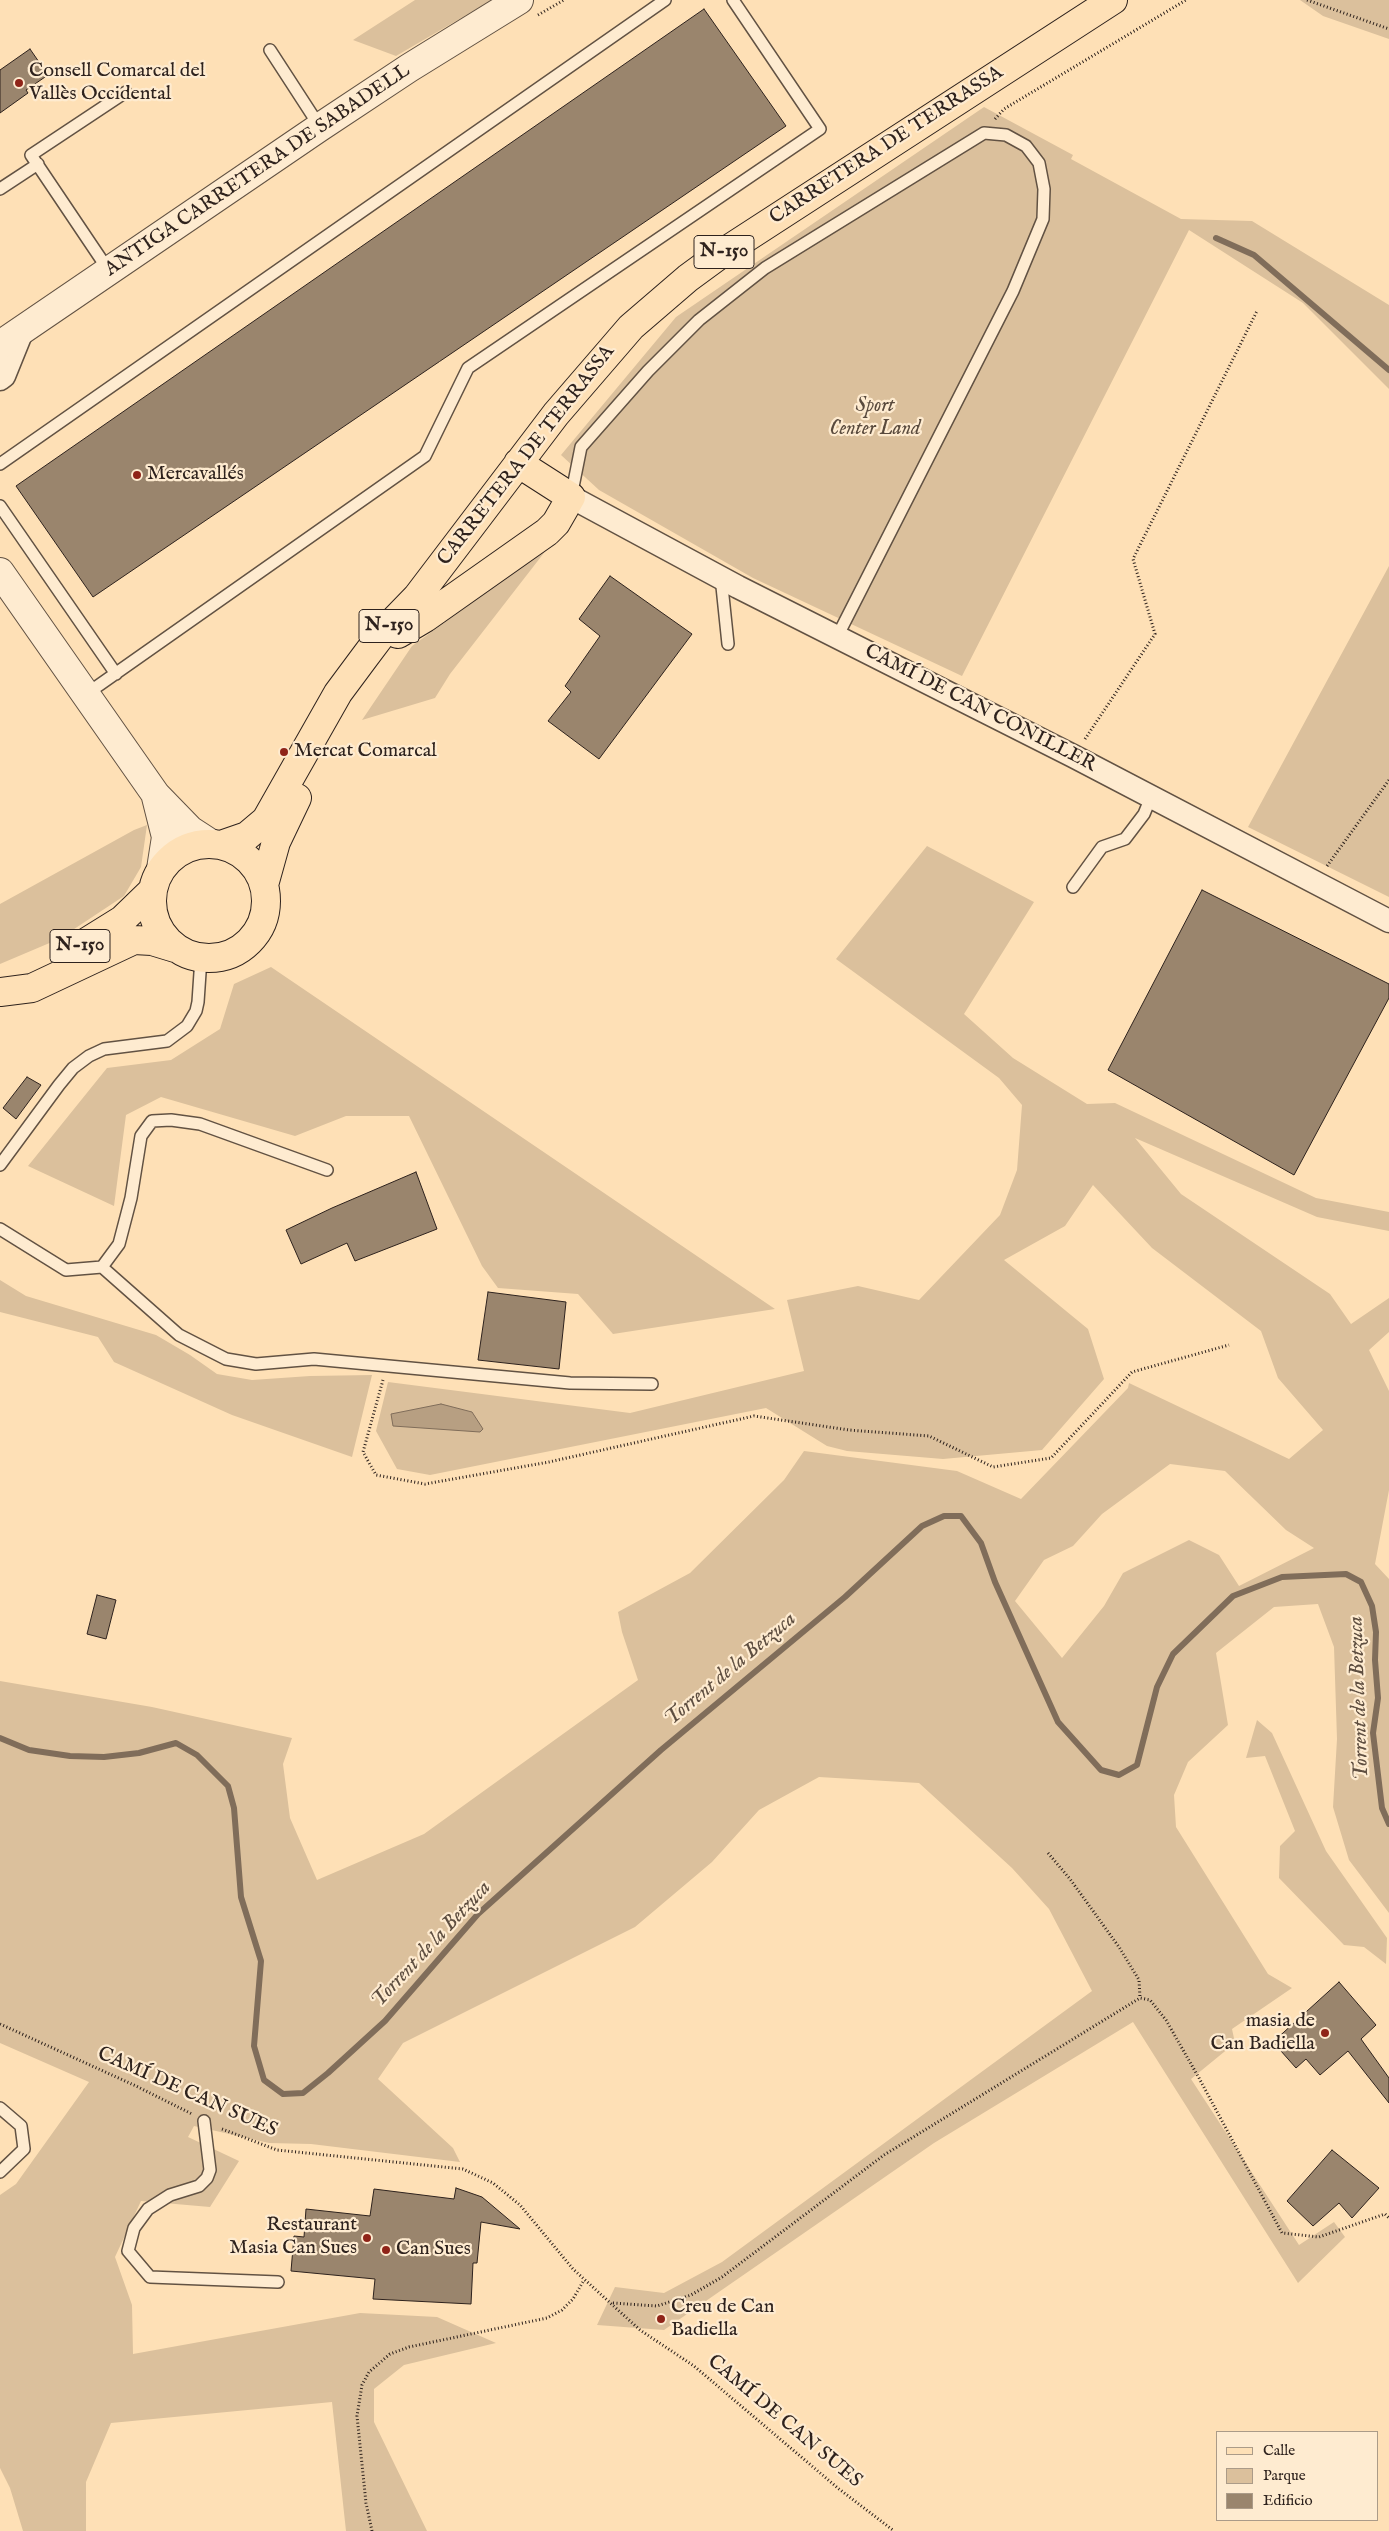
<!DOCTYPE html>
<html>
<head>
<meta charset="utf-8">
<style>
  body { margin:0 }
  #map { position:relative; width:1389px; height:2531px; overflow:hidden; background:#fee0b6; font-family:"IM FELL English",serif }
  canvas { display:block }
  .legend { position:absolute; left:1216px; top:2431px; width:162px; height:90px; box-sizing:border-box; background:#feebd0; border:1px solid #ab9b88; margin:0; padding:6px 9px; list-style:none; font-size:15px; color:#2e221d }
  .legend li { display:flex; align-items:center; gap:10px; height:25px }
  .legend b { width:25px; border:1px solid #ab9b88 }
</style>
</head>
<body>
<div id="map">
<canvas width="1389" height="2531"></canvas>
<ul class="legend">
<li><b style="height:6px;background:#fee0b6"></b>Calle</li>
<li><b style="height:14px;background:#dbc09c"></b>Parque</li>
<li><b style="height:14px;background:#9a856d"></b>Edificio</li>
</ul>
</div>
<script>
const ctx = document.querySelector('canvas').getContext('2d');
ctx.lineJoin = 'round';
function paint(path, color) {
  ctx.fillStyle = color;
  ctx.fill(path, 'evenodd');
}
function toPath(rows) {
  const path = new Path2D();
  for (const r of rows) {
    if (r.length === 3) {
      path.moveTo(r[0] + r[2], r[1]);
      path.arc(r[0], r[1], r[2], 0, 2 * Math.PI);
      continue;
    }
    path.moveTo(r[0], r[1]);
    for (let i = 2; i < r.length; i += 2) path.lineTo(r[i], r[i + 1]);
  }
  return path;
}
function stroke(path, color, width, dash) {
  ctx.strokeStyle = color;
  ctx.lineWidth = width;
  ctx.lineCap = dash ? 'butt' : 'round';
  ctx.setLineDash(dash || []);
  ctx.stroke(path);
}
function drawText(font, color, halo, rows, align = 'center') {
  ctx.font = font + ' "IM FELL English",serif';
  ctx.lineWidth = 4.5;
  ctx.setLineDash([]);
  ctx.textBaseline = 'middle';
  ctx.strokeStyle = halo;
  ctx.fillStyle = color;
  for (const [text, x, y, turn = 0] of rows) {
    ctx.save();
    ctx.translate(x, y);
    ctx.rotate((+turn || 0) * Math.PI / 180);
    ctx.textAlign = isNaN(turn) ? turn : align;
    if (halo) ctx.strokeText(text, 0, 0);
    ctx.fillText(text, 0, 0);
    ctx.restore();
  }
}
paint(toPath([
  [415,0,492,0,396,56,353,40],
  [1300,0,1389,0,1389,39,1323,16],
  [984,107,1073,155,1071,159,1181,219,1252,221,1389,305,1389,389,1303,303,1189,230,962,676,753,578,599,490,561,455,676,317],
  [547,549,450,674,435,698,362,720,412,646],
  [1389,566,1389,897,1248,827],
  [147,825,141,867,124,896,59,939,0,964,0,904,134,830],
  [927,846,1034,902,964,1014,1013,1058,1087,1104,1115,1103,1316,1198,1389,1212,1389,1231,1317,1217,1135,1138,1181,1194,1330,1294,1351,1324,1389,1298,1389,1332,1369,1350,1389,1391,1389,1490,1375,1564,1389,1579,1389,1913,1349,1860,1333,1807,1337,1739,1334,1647,1318,1604,1274,1607,1216,1653,1228,1725,1188,1762,1174,1795,1176,1827,1268,1974,1292,1988,1232,2029,1235,2043,1191,2079,1299,2245,1334,2222,1345,2237,1298,2283,1133,2022,934,2143,664,2330,597,2325,615,2287,664,2293,722,2262,1092,1991,1049,1909,1012,1868,919,1783,819,1777,759,1810,712,1862,635,1927,403,2043,378,2079,453,2148,460,2162,311,2144,269,2143,194,2126,188,2137,239,2161,210,2207,141,2201,115,2257,132,2305,133,2354,360,2313,437,2317,496,2343,404,2365,374,2389,374,2422,427,2531,346,2531,332,2402,111,2423,86,2482,86,2531,23,2531,10,2488,0,2468,0,2195,16,2184,89,2082,0,2043,0,1681,152,1707,292,1738,283,1764,290,1818,317,1880,424,1834,638,1680,622,1632,618,1612,690,1573,784,1480,804,1451,957,1471,1021,1499,1128,1388,1129,1383,1289,1459,1323,1430,1278,1378,1261,1331,1152,1248,1093,1185,1065,1226,1004,1260,1088,1329,1104,1379,1042,1450,943,1459,847,1451,827,1446,766,1408,430,1475,397,1469,376,1431,388,1382,630,1413,804,1371,787,1300,858,1286,919,1300,1000,1215,1017,1170,1022,1105,999,1078,836,959],
  [1170,1464,1225,1471,1286,1530,1314,1548,1239,1586,1219,1555,1189,1540,1123,1573,1104,1606,1062,1658,1015,1601,1044,1560,1073,1546,1102,1514],
  [271,967,775,1309,613,1334,578,1294,498,1288,482,1266,409,1116,346,1116,295,1136,161,1097,126,1115,114,1206,28,1166,107,1068,171,1060,220,1029,234,984],
  [0,1280,26,1296,156,1335,190,1355,217,1374,252,1380,310,1376,372,1375,352,1457,232,1415,114,1362,98,1337,0,1312],
  [1257,1720,1272,1733,1326,1851,1387,1938,1386,1964,1364,1947,1344,1945,1279,1878,1280,1846,1295,1831,1265,1756,1246,1758]
]), '#dbc09c');
const water = toPath([
  [441,1404,472,1412,483,1429,480,1432,393,1426,391,1414,441,1404]
]);
paint(water, '#b79f82');
stroke(water, '#806d5a', 1);
stroke(toPath([
  [1216,238,1254,255,1389,370],
  [0,1738,29,1750,70,1756,104,1757,139,1753,176,1743,197,1755,228,1786,234,1808,241,1897,261,1961,254,2046,264,2080,283,2094,303,2093,328,2073,385,2021,478,1914,661,1750,845,1597,922,1526,944,1516,961,1516,981,1543,995,1582,1058,1722,1101,1770,1119,1775,1137,1765,1157,1687,1173,1654,1233,1596,1282,1577,1346,1574,1361,1582,1372,1606,1376,1632,1375,1660,1378,1698,1373,1733,1382,1808,1389,1824]
]), '#806d5a', 6);
const building = toPath([
  [704,9,786,126,93,597,16,486,704,9],
  [30,49,48,75,26,90,28,93,0,113,0,70,30,49],
  [610,576,692,634,599,759,548,721,571,692,565,686,600,636,579,619,610,576],
  [1202,890,1389,984,1389,998,1294,1175,1108,1070,1202,890],
  [27,1077,41,1085,16,1119,3,1108,27,1077],
  [416,1172,437,1229,355,1261,347,1243,301,1264,286,1230,332,1208,416,1172],
  [488,1292,566,1302,559,1369,478,1360,488,1292],
  [97,1595,116,1600,106,1639,87,1634,97,1595],
  [1339,1982,1376,2025,1361,2039,1389,2078,1389,2103,1348,2051,1320,2075,1306,2059,1296,2068,1273,2042,1339,1982],
  [1332,2150,1379,2188,1352,2218,1339,2203,1313,2226,1287,2201,1332,2150],
  [456,2188,482,2197,520,2229,481,2222,477,2263,473,2263,471,2304,373,2299,375,2279,291,2271,294,2236,304,2237,306,2209,370,2216,374,2189,454,2199,456,2188]
]);
paint(building, '#9a856d');
stroke(building, '#2e221d', 1);
const service = toPath([
  [270,50,320,127],
  [0,189,38,164],
  [109,271,31,155,126,92],
  [0,464,665,0],
  [571,497,581,447,648,371,699,320,765,268,984,133,1006,135,1026,146,1039,163,1044,189,1043,219,1013,291,837,637],
  [0,506,116,674],
  [721,577,728,644],
  [85,695,425,456,468,368,820,129,733,0],
  [1073,887,1102,847,1125,839,1144,814,1151,797],
  [0,1165,59,1085,73,1068,89,1056,104,1049,167,1041,187,1026,196,1011,198,1002,201,958],
  [0,1229,66,1270,102,1267,119,1244,131,1198,141,1136,152,1121,171,1120,200,1124,327,1170],
  [102,1267,179,1335,226,1359,256,1364,314,1359,570,1383,652,1384],
  [0,2108,21,2126,24,2149,0,2172],
  [204,2121,210,2170,207,2178,199,2186,170,2195,148,2209,134,2228,128,2251,150,2277,278,2282]
]);
const minor = toPath([
  [0,379,4,376,23,329],
  [571,497,738,587,1073,756,1389,921]
]);
const tertiary = toPath([
  [0,345,320,127,409,68,519,0],
  [0,572,156,795,190,830,210,843],
  [156,797,166,837,161,869]
]);
const primary = toPath([
  [398,634,425,618,547,532,556,523,571,497,518,463],
  [209,901,57],
  [221,845,247,836,266,820,338,693,364,658,385,630,417,597,556,414,631,327,688,278,718,256,1113,0],
  [264,885,276,842,297,798],
  [77,948,122,920,153,890],
  [0,992,32,988,134,940,152,941,175,948]
]);
stroke(service, '#625243', 14);
stroke(minor, '#625243', 25);
stroke(tertiary, '#625243', 30);
stroke(primary, '#2e221d', 30);
stroke(toPath([
  [1307,0,1389,29],
  [538,15,564,0],
  [995,119,1004,109,1186,0],
  [1085,739,1155,634,1133,559,1257,311],
  [1327,866,1389,780],
  [383,1380,363,1452,376,1475,425,1484,549,1462,754,1416,849,1430,929,1436,993,1467,1051,1458,1132,1372,1229,1345],
  [1048,1853,1070,1879,1119,1947,1139,1980,1140,1998],
  [0,2024,136,2086,192,2114],
  [222,2129,277,2150,463,2169,493,2183,520,2205,573,2269,640,2330,694,2366,839,2489,894,2531],
  [613,2303,657,2306,691,2295,722,2277,884,2155,1140,1998,1150,2000,1166,2020,1199,2078,1282,2233,1319,2237,1385,2214,1389,2218],
  [372,2531,366,2503,357,2416,362,2385,369,2372,390,2354,409,2347,547,2318,562,2310,573,2299,584,2280]
]), '#2e221d', 3, [1, 2.5]);
stroke(service, '#feebd0', 11);
stroke(minor, '#feebd0', 22);
stroke(tertiary, '#feebd0', 28);
stroke(primary, '#fee0b6', 28);
for (const [x, y, r, color] of [
  [19,83,5,"#8f2418"],
  [137,475,5,"#8f2418"],
  [284,752,5,"#8f2418"],
  [1325,2033,5,"#8f2418"],
  [367,2238,5,"#8f2418"],
  [386,2250,5,"#8f2418"],
  [661,2319,5,"#8f2418"]
]) {
  const dot = new Path2D();
  dot.arc(x, y, r, 0, 2 * Math.PI);
  ctx.fillStyle = color;
  ctx.fill(dot);
  stroke(dot, '#feebd0', 2);
}
for (const [x, y, w] of [
  [724,252,60],
  [389,626,60],
  [80,946,60]
]) {
  const box = new Path2D();
  box.roundRect(x - w / 2, y - 16.5, w, 33, 4);
  ctx.fillStyle = '#feebd0';
  ctx.fill(box);
  stroke(box, '#2e221d', 1);
}
drawText('bold 19px', '#2e221d', null, [
  ["N-150",724,252],
  ["N-150",389,626],
  ["N-150",80,946]
]);
drawText('20px', '#2e221d', '#feebd0', [
  ["Consell Comarcal del",29,72],
  ["Vallès Occidental",29,95],
  ["Mercavallés",147,475],
  ["Mercat Comarcal",294,752],
  ["masia de",1315,2022,"right"],
  ["Can Badiella",1315,2045,"right"],
  ["Restaurant",357,2226,"right"],
  ["Masia Can Sues",357,2249,"right"],
  ["Can Sues",396,2250],
  ["Creu de Can",671,2308],
  ["Badiella",671,2331]
], 'left');
drawText('20px', '#2e221d', '#feebd0', [
  ["CARRETERA DE TERRASSA",887,146,-33],
  ["ANTIGA CARRETERA DE SABADELL",258,171,-34],
  ["CARRETERA DE TERRASSA",527,456,-52],
  ["CAMÍ DE CAN CONILLER",980,709,27],
  ["CAMÍ DE CAN SUES",187,2093,24],
  ["CAMÍ DE CAN SUES",784,2422,40]
]);
drawText('italic 20px', '#594a3d', '#feebd0', [
  ["Sport",875,407],
  ["Center Land",875,430]
]);
drawText('italic 21px', '#5e4e40', '#feebd0', [
  ["Torrent de la Betzuca",731,1670,-40],
  ["Torrent de la Betzuca",1360,1698,-92],
  ["Torrent de la Betzuca",432,1945,-47]
]);
</script>
</body>
</html>
